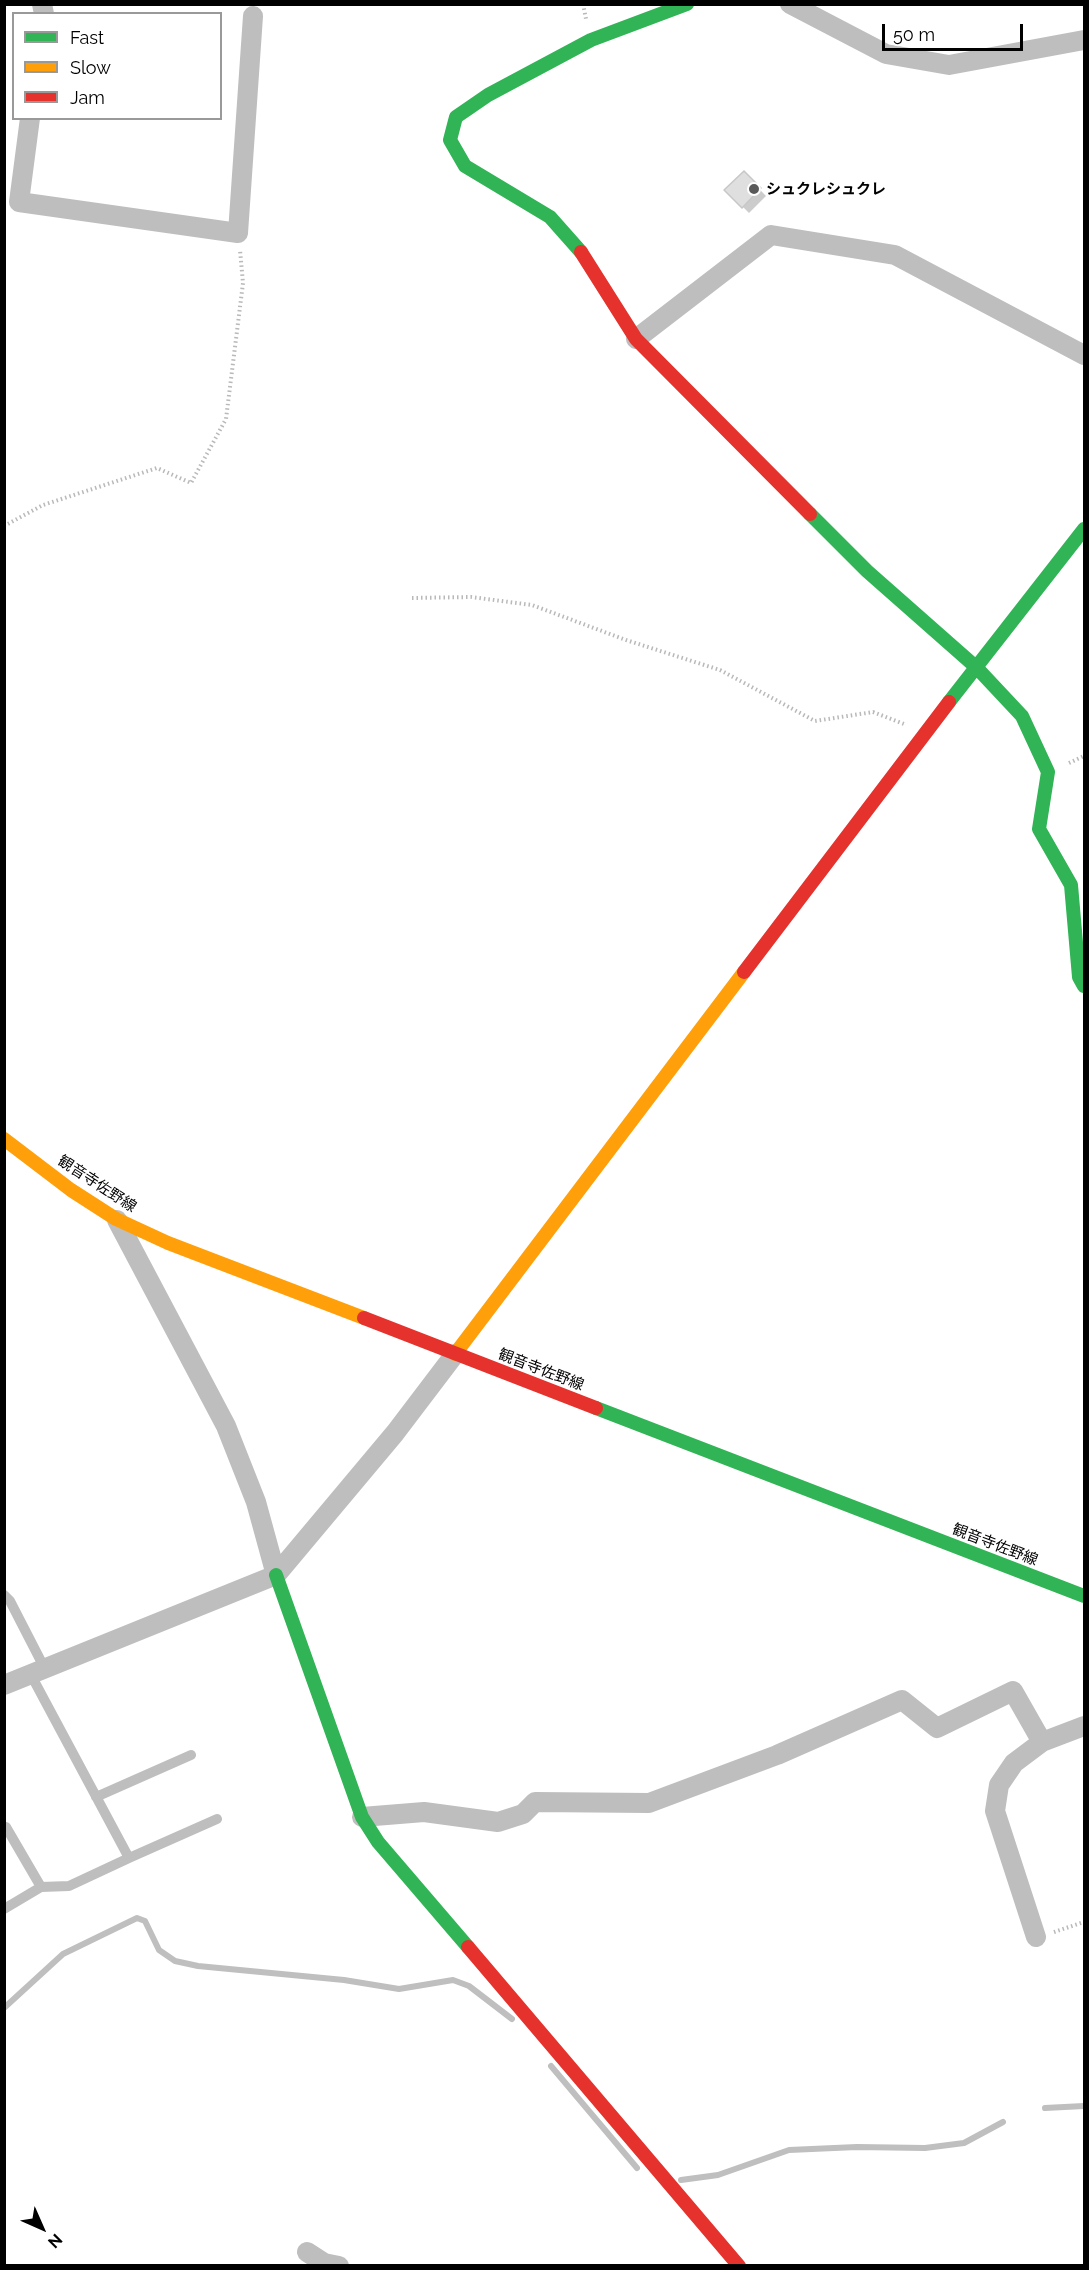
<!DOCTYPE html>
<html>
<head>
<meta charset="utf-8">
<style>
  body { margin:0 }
  #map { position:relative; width:1089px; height:2270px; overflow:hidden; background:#fff; font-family:Raleway,sans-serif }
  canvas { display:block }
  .frame { position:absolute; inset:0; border:6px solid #000; pointer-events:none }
  .legend { position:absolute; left:12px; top:12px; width:210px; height:108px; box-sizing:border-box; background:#fff; border:2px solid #999; margin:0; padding:8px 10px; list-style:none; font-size:18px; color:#000 }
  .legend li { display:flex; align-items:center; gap:12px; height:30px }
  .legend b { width:30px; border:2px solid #999 }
  .north { position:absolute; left:12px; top:2198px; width:60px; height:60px; -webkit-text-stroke:4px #fff; paint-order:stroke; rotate:135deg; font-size:16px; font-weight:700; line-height:24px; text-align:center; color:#000 }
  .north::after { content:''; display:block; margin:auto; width:21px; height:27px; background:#000; clip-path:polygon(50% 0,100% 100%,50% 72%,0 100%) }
  .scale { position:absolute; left:882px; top:24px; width:141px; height:27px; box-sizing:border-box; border:3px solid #000; border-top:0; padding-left:8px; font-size:18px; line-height:21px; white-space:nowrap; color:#000; -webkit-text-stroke:4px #fff; paint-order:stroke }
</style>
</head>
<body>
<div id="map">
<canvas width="1089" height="2270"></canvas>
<div class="frame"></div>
<ul class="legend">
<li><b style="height:8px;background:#30b455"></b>Fast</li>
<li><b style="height:8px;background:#ff9f0a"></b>Slow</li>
<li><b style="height:8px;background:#e5322d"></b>Jam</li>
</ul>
<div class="north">N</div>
<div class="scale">50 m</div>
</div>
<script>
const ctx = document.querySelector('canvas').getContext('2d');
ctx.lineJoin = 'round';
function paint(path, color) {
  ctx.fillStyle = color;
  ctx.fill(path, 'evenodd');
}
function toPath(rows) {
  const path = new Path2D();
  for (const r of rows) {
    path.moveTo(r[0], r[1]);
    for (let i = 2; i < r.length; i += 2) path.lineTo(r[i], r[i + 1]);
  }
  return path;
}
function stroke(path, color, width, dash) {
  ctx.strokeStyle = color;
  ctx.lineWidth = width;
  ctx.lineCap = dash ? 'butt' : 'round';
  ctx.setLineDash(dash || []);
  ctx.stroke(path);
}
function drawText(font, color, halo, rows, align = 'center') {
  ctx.font = font + ' Raleway,"Noto Sans JP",sans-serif';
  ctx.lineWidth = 4.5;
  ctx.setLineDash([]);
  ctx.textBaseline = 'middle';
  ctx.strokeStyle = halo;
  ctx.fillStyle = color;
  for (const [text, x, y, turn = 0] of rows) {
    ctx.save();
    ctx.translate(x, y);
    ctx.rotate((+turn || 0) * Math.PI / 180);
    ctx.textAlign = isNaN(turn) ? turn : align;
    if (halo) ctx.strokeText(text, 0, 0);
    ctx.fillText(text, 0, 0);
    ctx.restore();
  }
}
paint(toPath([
  [744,173,766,196,749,213,726,190]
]), '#0003');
stroke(toPath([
  [4,2008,63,1954,137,1918,145,1921,159,1950,175,1961,198,1966,344,1980,399,1989,453,1980,469,1986,512,2019],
  [551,2066,637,2168],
  [1045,2108,1084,2106],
  [681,2180,718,2175,789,2150,857,2147,925,2148,964,2143,1003,2122]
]), '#bfbfbf', 6);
const building = toPath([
  [744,171,761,188,742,208,724,190,744,171]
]);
paint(building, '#dfdfdf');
stroke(building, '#c7c7c7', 1.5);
stroke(toPath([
  [583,4,586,19],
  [4,526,43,505,157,468,191,483,226,419,243,283,240,250],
  [412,598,471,597,532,605,626,640,720,670,815,721,873,712,904,724],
  [1069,763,1084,756],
  [1054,1932,1084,1922]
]), '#b9b9b9', 4, [1.5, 3]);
stroke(toPath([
  [4,1595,10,1601,45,1669],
  [96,1797,191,1755],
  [6,1827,41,1887],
  [129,1858,217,1819],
  [4,1909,41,1887,69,1886,129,1858,31,1675]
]), '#bebebe', 10);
stroke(toPath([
  [42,4,44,14],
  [790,4,886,54,949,65,1084,40],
  [30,118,19,202,238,233,253,16],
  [636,339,771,235,895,255,1084,355],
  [117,1220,226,1426,256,1502,276,1575],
  [4,1685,276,1575,395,1433,455,1354],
  [362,1817,424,1812,498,1822,523,1814,535,1802,649,1803,777,1755,902,1700,937,1728,1013,1691,1042,1742],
  [1036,1937,995,1811,999,1785,1014,1763,1042,1742,1084,1726],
  [307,2252,324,2263,339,2266]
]), '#bebebe', 20);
stroke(toPath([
  [581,252,550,217,465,166,450,140,456,117,488,95,591,40,687,4],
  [810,514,867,571,977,668,1022,716,1048,772,1039,829,1071,885,1079,977,1084,986],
  [949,702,1084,529],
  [596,1408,1084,1596],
  [276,1575,362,1817,378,1842,468,1947]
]), '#30b455', 14);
stroke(toPath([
  [4,1139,71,1190,116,1219,168,1243,364,1318],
  [455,1354,744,972]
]), '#ff9f0a', 14);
stroke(toPath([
  [581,252,636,339,810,514],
  [744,972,949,702],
  [364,1318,596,1408],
  [468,1947,739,2266]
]), '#e5322d', 14);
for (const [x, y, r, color] of [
  [754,189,6,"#595959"]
]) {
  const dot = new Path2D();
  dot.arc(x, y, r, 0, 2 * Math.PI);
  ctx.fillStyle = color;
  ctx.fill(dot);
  stroke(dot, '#fff', 2);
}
drawText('bold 15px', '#000', '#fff', [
  ["シュクレシュクレ",766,189]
], 'left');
drawText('15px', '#000', '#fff', [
  ["観音寺佐野線",97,1184,33],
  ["観音寺佐野線",541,1370,21],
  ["観音寺佐野線",995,1545,21]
]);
</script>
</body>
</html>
